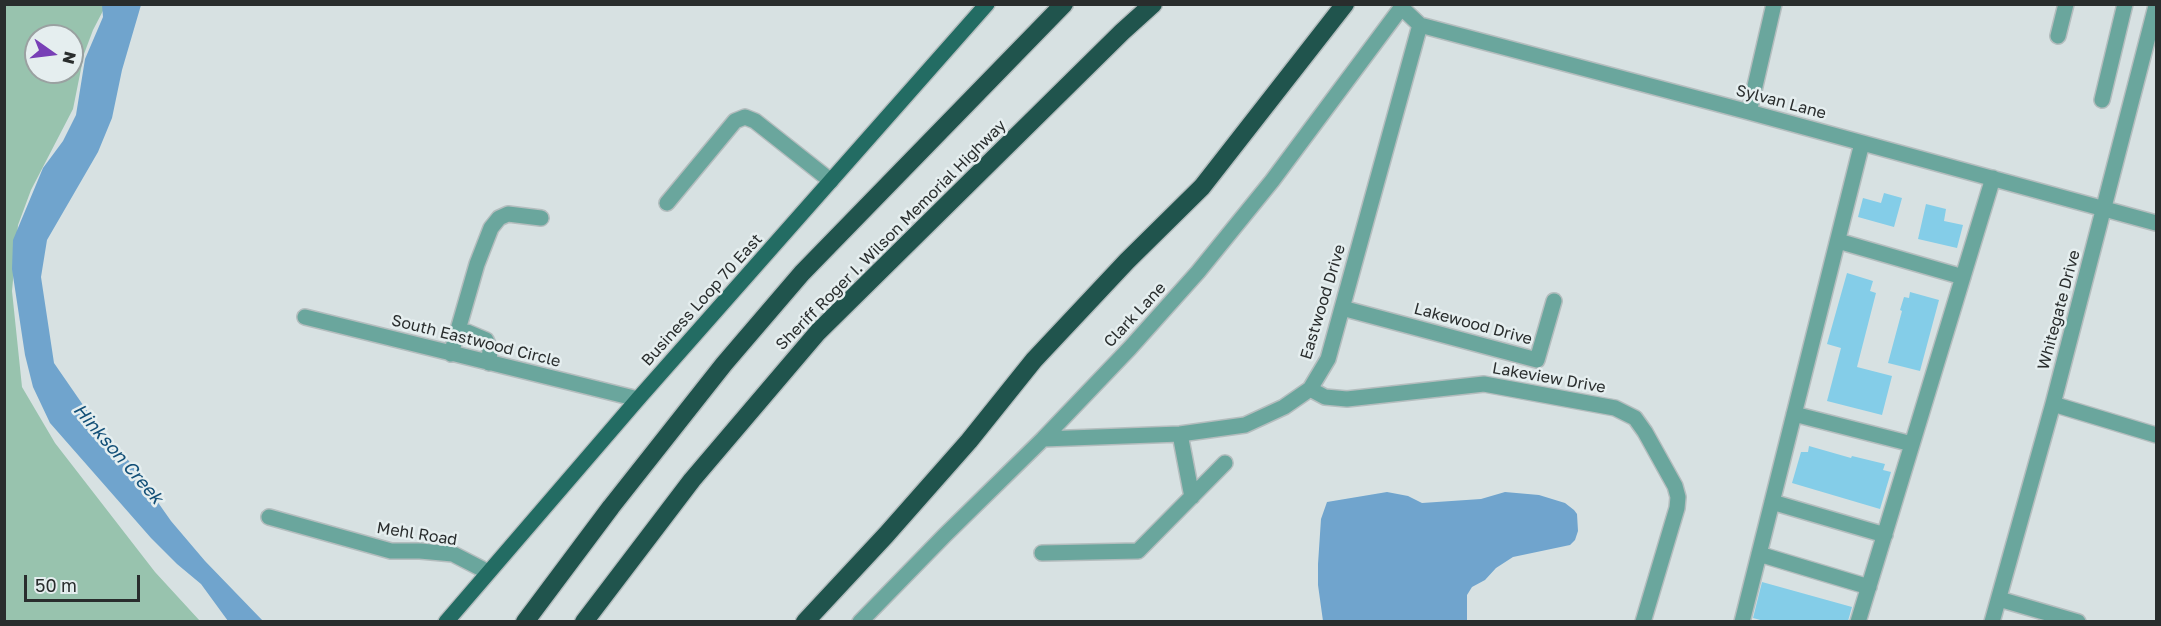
<!DOCTYPE html>
<html>
<head>
<meta charset="utf-8">
<style>
  body { margin:0 }
  #map { position:relative; width:2161px; height:626px; overflow:hidden; background:#d7e1e2; font-family:"Golos Text",sans-serif }
  canvas { display:block }
  .frame { position:absolute; inset:0; border:6px solid #292d2d; pointer-events:none }
  .north { position:absolute; left:24px; top:24px; width:60px; height:60px; box-sizing:border-box; background:#e5eeef; border:2px solid #9aa1a1; border-radius:50%; rotate:104deg; font-size:16px; font-weight:700; line-height:24px; text-align:center; color:#292d2d }
  .north::after { content:''; display:block; margin:auto; width:21px; height:27px; background:#7840b6; clip-path:polygon(50% 0,100% 100%,50% 72%,0 100%) }
  .scale { position:absolute; left:24px; top:575px; width:116px; height:27px; box-sizing:border-box; border:3px solid #292d2d; border-top:0; padding-left:8px; font-size:18px; line-height:21px; white-space:nowrap; color:#292d2d; -webkit-text-stroke:4px #e5eeef; paint-order:stroke }
</style>
</head>
<body>
<div id="map">
<canvas width="2161" height="626"></canvas>
<div class="frame"></div>
<div class="north">N</div>
<div class="scale">50 m</div>
</div>
<script>
const ctx = document.querySelector('canvas').getContext('2d');
ctx.lineJoin = 'round';
function paint(path, color) {
  ctx.fillStyle = color;
  ctx.fill(path, 'evenodd');
}
function toPath(rows) {
  const path = new Path2D();
  for (const r of rows) {
    path.moveTo(r[0], r[1]);
    for (let i = 2; i < r.length; i += 2) path.lineTo(r[i], r[i + 1]);
  }
  return path;
}
function stroke(path, color, width, dash) {
  ctx.strokeStyle = color;
  ctx.lineWidth = width;
  ctx.lineCap = dash ? 'butt' : 'round';
  ctx.setLineDash(dash || []);
  ctx.stroke(path);
}
function drawText(font, color, halo, rows, align = 'center') {
  ctx.font = font + ' "Golos Text",sans-serif';
  ctx.lineWidth = 5;
  ctx.setLineDash([]);
  ctx.textBaseline = 'middle';
  ctx.strokeStyle = halo;
  ctx.fillStyle = color;
  for (const [text, x, y, turn = 0] of rows) {
    ctx.save();
    ctx.translate(x, y);
    ctx.rotate((+turn || 0) * Math.PI / 180);
    ctx.textAlign = isNaN(turn) ? turn : align;
    if (halo) ctx.strokeText(text, 0, 0);
    ctx.fillText(text, 0, 0);
    ctx.restore();
  }
}
paint(toPath([
  [5,5,106,5,93,30,84,54,73,109,31,190,18,225,12,291,22,387,55,443,155,572,200,621,5,621],
  [36,36,72,36,72,72,36,72]
]), '#98c3ae');
paint(toPath([
  [102,5,141,5,122,70,112,118,98,152,47,240,41,277,54,363,101,431,126,457,171,521,205,561,263,621,228,621,201,584,177,564,151,538,50,423,33,387,25,355,12,269,13,240,43,168,63,141,76,115,85,59,103,17],
  [1387,492,1408,496,1422,503,1481,499,1505,492,1539,495,1565,503,1574,510,1577,514,1578,531,1575,540,1570,545,1513,557,1496,568,1485,580,1472,587,1467,595,1467,621,1323,621,1318,585,1318,564,1321,519,1327,502]
]), '#70a4cd');
paint(toPath([
  [1884,193,1902,198,1894,227,1858,217,1863,198,1881,203],
  [1926,204,1946,209,1944,221,1963,225,1957,248,1918,239],
  [1847,273,1873,281,1870,291,1876,293,1857,367,1892,376,1882,415,1827,401,1841,348,1827,344],
  [1910,292,1939,300,1920,371,1888,363,1902,311,1900,310,1904,297,1909,298],
  [1809,446,1851,458,1852,456,1885,464,1883,470,1891,472,1880,509,1792,483,1801,452,1808,452],
  [1762,582,1852,607,1848,621,1764,621,1753,618]
]), '#84cde8');
const minor = toPath([
  [1402,8,1420,25,1749,112,2156,223],
  [2058,36,2066,4],
  [2102,100,2125,4],
  [1749,112,1774,4],
  [667,203,735,121,745,117,755,121,831,181],
  [1838,241,1963,277],
  [1342,308,1537,360,1554,301],
  [305,317,638,399],
  [456,333,467,332,486,340,490,349,489,363],
  [451,354,477,264,491,228,499,218,508,214,541,218],
  [1310,389,1325,397,1347,399,1484,384,1615,408,1635,418,1645,432,1675,486,1678,497,1677,508,1643,622],
  [2053,404,2156,435],
  [1794,414,1912,444],
  [1180,434,1192,497],
  [1043,439,1180,434,1245,425,1284,407,1310,389,1328,359,1420,25],
  [1772,502,1885,535],
  [269,517,391,551,420,551,453,554,488,572],
  [1042,553,1138,551,1225,463],
  [1759,554,1869,587],
  [1999,599,2078,622],
  [860,622,945,535,1043,439,1130,348,1198,272,1272,181,1404,4],
  [1742,622,1862,143],
  [1858,622,1993,178],
  [1992,622,2053,404,2156,6]
]);
const major = toPath([
  [446,622,638,399,987,4]
]);
const highway = toPath([
  [525,622,611,507,724,364,802,273,1064,4],
  [584,622,692,480,818,332,1122,32,1153,4],
  [805,622,886,535,969,441,1034,360,1127,261,1202,187,1345,4]
]);
stroke(minor, '#b4bdbe', 18);
stroke(major, '#b4bdbe', 18);
stroke(highway, '#b4bdbe', 21);
stroke(minor, '#6aa69d', 15);
stroke(major, '#236c63', 15);
stroke(highway, '#20544d', 18);
drawText('16px', '#292d2d', '#e5eeef', [
  ["Sylvan Lane",1781,102,15],
  ["Sheriff Roger I. Wilson Memorial Highway",891,235,-45],
  ["Business Loop 70 East",702,300,-48],
  ["Eastwood Drive",1323,302,-73],
  ["Whitegate Drive",2059,310,-75],
  ["Clark Lane",1135,315,-47],
  ["Lakewood Drive",1473,324,15],
  ["South Eastwood Circle",476,341,14],
  ["Lakeview Drive",1549,378,10],
  ["Mehl Road",417,534,9]
]);
drawText('italic 18px', '#124f77', '#e5eeef', [
  ["Hinkson Creek",118,454,49]
]);
</script>
</body>
</html>
